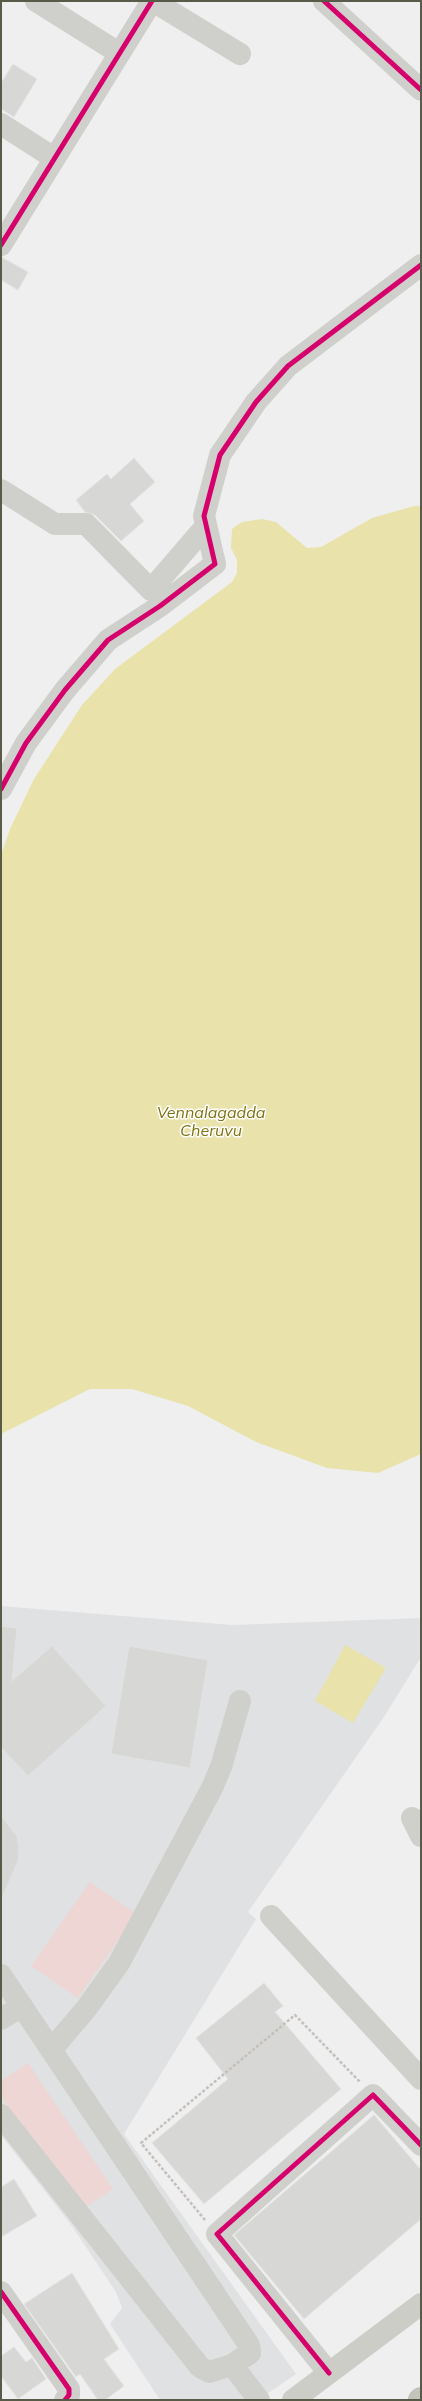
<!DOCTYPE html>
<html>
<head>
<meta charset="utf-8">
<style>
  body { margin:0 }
  #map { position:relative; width:422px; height:2401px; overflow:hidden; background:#efeff0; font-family:Mulish,sans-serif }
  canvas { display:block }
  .frame { position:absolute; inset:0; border:2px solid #575b47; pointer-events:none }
</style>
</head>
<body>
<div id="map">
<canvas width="422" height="2401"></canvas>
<div class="frame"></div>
</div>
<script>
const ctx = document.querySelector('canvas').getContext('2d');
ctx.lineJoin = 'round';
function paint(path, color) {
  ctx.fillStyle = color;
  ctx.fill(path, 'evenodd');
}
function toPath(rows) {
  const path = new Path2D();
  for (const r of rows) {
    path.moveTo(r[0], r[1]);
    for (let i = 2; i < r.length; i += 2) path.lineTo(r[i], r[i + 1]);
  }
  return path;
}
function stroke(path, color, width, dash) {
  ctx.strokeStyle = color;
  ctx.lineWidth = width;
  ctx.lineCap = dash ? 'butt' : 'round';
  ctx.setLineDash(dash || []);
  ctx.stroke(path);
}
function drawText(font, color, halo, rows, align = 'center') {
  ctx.font = font + ' Mulish,sans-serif';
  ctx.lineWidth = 3;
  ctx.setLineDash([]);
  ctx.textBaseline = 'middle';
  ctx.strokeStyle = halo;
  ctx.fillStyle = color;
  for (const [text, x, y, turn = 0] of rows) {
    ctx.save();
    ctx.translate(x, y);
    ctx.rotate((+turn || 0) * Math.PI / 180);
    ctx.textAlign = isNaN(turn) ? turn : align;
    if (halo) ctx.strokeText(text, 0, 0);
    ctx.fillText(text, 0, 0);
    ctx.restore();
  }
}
paint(toPath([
  [1,1606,232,1625,421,1618,421,1657,384,1717,248,1912,256,1919,124,2134,296,2374,258,2400,160,2400,110,2324,122,2308,116,2292,72,2226,1,2135]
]), '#e0e1e2');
paint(toPath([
  [90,1882,136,1914,78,1998,31,1966],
  [28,2063,113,2189,78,2212,1,2096,1,2081]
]), '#edd6d4');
paint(toPath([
  [414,506,421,506,421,1454,378,1473,327,1468,256,1442,188,1406,132,1389,90,1389,1,1434,1,855,10,829,34,779,82,705,115,669,232,582,237,573,237,560,231,548,232,529,242,522,262,519,276,522,307,548,321,547,372,518],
  [345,1645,386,1668,353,1723,315,1701]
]), '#e9e3ab');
const building = toPath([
  [13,64,37,79,14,117,1,109,1,83,13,64],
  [1,257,28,272,18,290,1,280,1,257],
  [134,458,155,482,130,504,144,521,121,541,95,515,85,512,76,500,107,474,111,479,134,458],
  [1,1626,17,1628,12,1681,52,1646,106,1706,28,1776,1,1747,1,1626],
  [129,1646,208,1660,190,1768,111,1754,129,1646],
  [1,1816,17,1836,19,1849,18,1861,1,1900,1,1816],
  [264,1983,283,2006,275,2012,341,2089,204,2204,152,2143,228,2079,196,2038,264,1983],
  [374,2115,421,2170,421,2219,304,2319,234,2235,374,2115],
  [14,2179,37,2216,1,2237,1,2187,14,2179],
  [72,2273,119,2349,104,2359,124,2386,105,2400,98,2400,80,2374,76,2377,24,2304,72,2273],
  [14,2347,26,2362,32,2358,46,2379,18,2399,1,2376,1,2356,14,2347]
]);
paint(building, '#d7d8d6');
stroke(building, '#e1e2e1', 1);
const highway = toPath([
  [420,2400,421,2399]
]);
stroke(highway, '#bcbeb5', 24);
stroke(toPath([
  [205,2220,141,2143,295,2015,360,2082]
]), '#c5bfba', 2.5, [3, 2]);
stroke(toPath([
  [36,1,119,53],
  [153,1,240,54],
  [324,1,421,90],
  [1,124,54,158],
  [1,245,152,1],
  [1,490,55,524,86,524,151,590,206,526],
  [1,789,26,743,65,690,108,640,160,606,215,564,204,516,220,455,256,402,288,366,421,265],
  [412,1818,421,1836],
  [271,1916,421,2079],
  [1,1975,249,2345,250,2353,232,2365,209,2372,200,2367,1,2115],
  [1,2019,22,2006],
  [51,2050,86,2009,119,1963,212,1788,221,1767,240,1701],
  [1,2292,69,2389,69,2395,65,2400],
  [232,2365,259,2400],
  [329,2373,217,2234,373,2095,421,2145]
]), '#cfd0cb', 22);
stroke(toPath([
  [293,2400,421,2304]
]), '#cccdc7', 22);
stroke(highway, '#c3c5bc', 22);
stroke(toPath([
  [324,1,421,90],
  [1,245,152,1],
  [1,789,26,743,65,690,108,640,160,606,215,564,204,516,220,455,256,402,288,366,421,265],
  [1,2292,69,2389,69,2395,65,2400],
  [329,2373,217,2234,373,2095,421,2145]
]), '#d6006c', 5);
drawText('italic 16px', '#7d7212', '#fff', [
  ["Vennalagadda",211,1113],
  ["Cheruvu",211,1131]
]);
</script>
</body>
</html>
